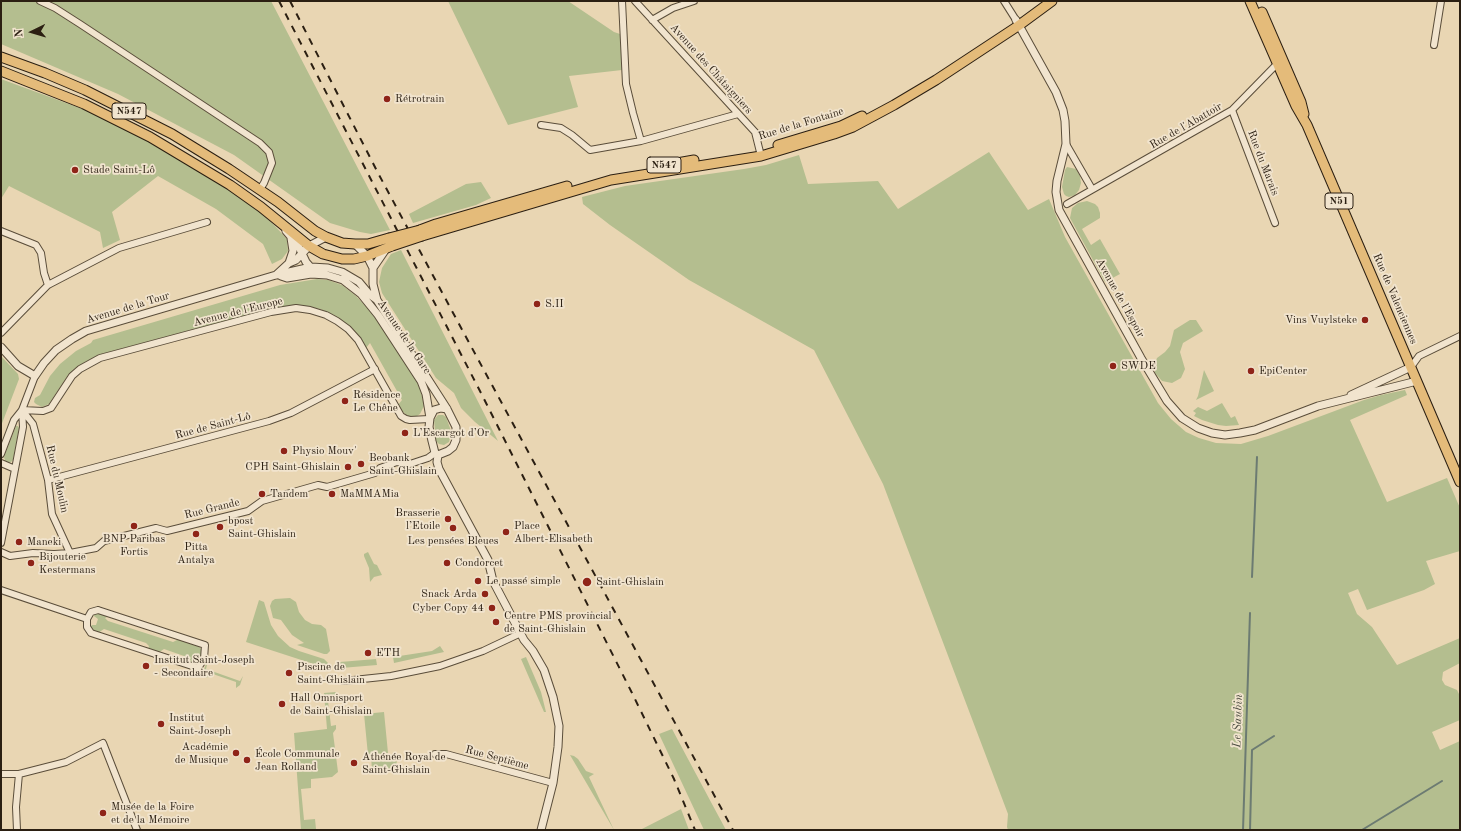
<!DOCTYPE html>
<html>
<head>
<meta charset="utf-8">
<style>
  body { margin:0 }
  #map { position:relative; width:1461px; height:831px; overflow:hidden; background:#e9d6b3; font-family:"Old Standard TT",serif }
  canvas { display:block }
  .frame { position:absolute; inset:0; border:2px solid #2b1f12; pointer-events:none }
  .north { position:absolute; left:12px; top:12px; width:40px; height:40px; -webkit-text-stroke:3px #f1e4ce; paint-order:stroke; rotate:265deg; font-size:11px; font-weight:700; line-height:16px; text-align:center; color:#2b1f12 }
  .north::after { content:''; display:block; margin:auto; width:14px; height:18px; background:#2b1f12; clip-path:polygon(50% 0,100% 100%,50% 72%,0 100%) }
</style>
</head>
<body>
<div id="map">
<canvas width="1461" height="831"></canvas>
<div class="frame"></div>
<div class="north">N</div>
</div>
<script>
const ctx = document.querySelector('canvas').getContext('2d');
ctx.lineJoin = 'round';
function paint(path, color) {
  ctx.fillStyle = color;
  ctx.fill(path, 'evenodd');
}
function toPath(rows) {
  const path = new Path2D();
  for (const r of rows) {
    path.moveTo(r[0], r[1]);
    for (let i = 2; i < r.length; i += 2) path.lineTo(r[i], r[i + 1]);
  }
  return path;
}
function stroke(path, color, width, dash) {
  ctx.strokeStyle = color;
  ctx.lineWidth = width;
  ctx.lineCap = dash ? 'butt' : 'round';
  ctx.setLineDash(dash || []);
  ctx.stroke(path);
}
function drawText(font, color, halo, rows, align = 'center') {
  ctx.font = font + ' "Old Standard TT",serif';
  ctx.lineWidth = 3.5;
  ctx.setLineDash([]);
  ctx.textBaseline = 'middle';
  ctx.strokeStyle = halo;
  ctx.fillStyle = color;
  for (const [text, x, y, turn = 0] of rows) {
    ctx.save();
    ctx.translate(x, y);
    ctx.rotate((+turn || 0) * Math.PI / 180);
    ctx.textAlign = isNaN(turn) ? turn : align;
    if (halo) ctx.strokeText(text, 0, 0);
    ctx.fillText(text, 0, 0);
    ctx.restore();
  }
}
paint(toPath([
  [1,1,271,1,390,230,371,234,360,232,330,223,234,155,118,94,1,44],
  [448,1,568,1,614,32,620,34,622,70,569,76,578,107,508,125],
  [1,79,96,114,168,152,223,186,262,214,274,225,287,239,288,251,282,259,272,264,263,244,216,209,158,176,112,212,120,240,103,248,100,232,9,186,1,199],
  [989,152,1028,210,1049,199,1065,237,1158,403,1171,419,1186,432,1199,438,1216,443,1241,444,1268,436,1364,400,1381,395,1405,390,1407,395,1350,420,1387,502,1447,478,1460,508,1460,551,1426,561,1435,584,1424,590,1367,610,1358,589,1348,593,1357,614,1372,627,1397,665,1460,638,1460,663,1443,672,1442,680,1445,685,1457,690,1460,696,1460,720,1432,732,1440,750,1460,741,1460,830,1008,830,1007,827,1008,814,883,484,814,350,689,280,610,225,583,204,582,197,625,186,744,169,766,165,799,155,808,184,878,181,898,209],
  [1067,167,1076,169,1080,176,1081,183,1079,190,1075,195,1069,197,1066,196,1064,194,1062,187,1065,170],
  [481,182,491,198,476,205,413,223,409,214,466,184],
  [1087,201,1095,204,1098,207,1100,213,1100,218,1082,229,1091,245,1100,239,1120,274,1105,282,1070,218,1072,208,1078,203],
  [401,250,498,441,475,422,461,408,454,393,436,378,382,293,379,282,382,268,391,254],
  [317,279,328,280,342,285,356,296,372,313,420,386,424,406,420,414,417,416,408,416,402,411,398,405,402,400,370,343,366,348,361,339,351,328,334,315,320,309,300,306,287,306,270,309,102,354,85,362,68,375,49,404,42,407,36,404,34,402,35,398,40,395,50,376,60,364,76,351,91,343,93,340,280,285],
  [1190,320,1196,320,1203,331,1183,343,1180,352,1185,369,1181,378,1172,383,1162,381,1155,373,1155,363,1157,358,1165,352,1170,346,1174,330],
  [1,356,18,374,19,379,1,426],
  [1204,370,1214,391,1196,400,1198,396],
  [1222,403,1231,418,1235,416,1239,425,1226,426,1218,425,1202,420,1194,416,1196,413,1193,411,1198,407,1207,411],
  [438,415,443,415,446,417,450,428,451,434,449,442,444,445,439,444,436,441,434,420],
  [16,426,18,426,19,428,13,460,11,462,7,463,5,461,4,457],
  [368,552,374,564,377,565,382,575,374,577,370,582,369,568,364,556,364,554],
  [290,598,296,602,299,612,305,620,312,624,321,625,326,629,330,651,327,654,324,654,297,645,304,643,292,635,281,620,273,618,270,606,272,601,275,599],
  [259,600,264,602,271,625,278,636,290,647,299,651,324,659,328,663,326,668,246,642],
  [98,613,109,616,105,618,108,621,173,642,179,639,197,644,201,649,202,657,198,662,191,664,183,660,186,658,184,656,164,649,158,653,148,650,149,646,146,643,104,629,98,633,94,631,90,627,92,625,96,625,98,619,94,616,94,614],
  [440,646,444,652,394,663,393,657,432,651],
  [526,657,541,692,546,712,544,712,521,659],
  [376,659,377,665,341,668,340,662],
  [206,664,207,665,206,669,237,680,240,681,243,676,240,685,236,688,236,682,210,673,208,677,206,678,203,672],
  [336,692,333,700,328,701,331,726,336,725,336,729,333,733,338,772,332,777,311,779,311,788,301,789,304,820,315,819,316,829,301,830,294,733,327,729,324,693],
  [384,712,388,753,368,755,364,714],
  [672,729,712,804,726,830,704,830,659,734],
  [396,754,397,768,372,770,371,756],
  [570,755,574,756,578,759,586,771,594,774,589,777,614,830],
  [681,809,689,830,640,830]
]), '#b4be8f');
stroke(toPath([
  [1252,577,1257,457],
  [1243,830,1250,613],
  [1250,830,1252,750,1274,736],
  [1362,830,1442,781]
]), '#6c7b72', 2);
const minor = toPath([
  [40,1,55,8,80,24,260,143,269,152,272,163,264,183,260,189],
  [622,1,626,84,633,113,641,141],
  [635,1,755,132,761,156],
  [1004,1,1016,20],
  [652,20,673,8,694,1],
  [1434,45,1441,1],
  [1232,110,1275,223],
  [541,125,561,128,572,135,590,150,641,141,738,114],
  [1066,144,1092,189],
  [1067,204,1232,110,1274,67,1278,65,1279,66],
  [1,231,36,245,41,253,44,273,48,285],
  [1,333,48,285,119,248,207,222],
  [1411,367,1419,356,1460,336],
  [22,410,43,411,51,408,72,376,80,369,100,358,271,312,296,308,310,310,326,315,337,321,348,329,358,340,401,416,406,419,410,420,429,419],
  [22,410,33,424,48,480,52,514,70,553],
  [1,454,14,420,22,410,35,376],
  [1,463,15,469],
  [48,480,269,421,291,413,375,369],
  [1,543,23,427,22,410],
  [1,552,10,556,33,553,54,554,70,553,96,548,104,541,156,528,167,531,244,512,248,511,262,501,318,485,327,487,375,473,380,468,397,462,410,464,428,458,435,453],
  [1,590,87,619],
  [98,610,205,645,204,659,198,668,91,633,87,627,87,619,91,612,98,610],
  [344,681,391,676,440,666,483,651,521,633],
  [435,754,446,754,553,783],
  [1,774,19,774,66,762,103,743,137,830],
  [17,830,16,807,19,774]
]);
const tertiary = toPath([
  [1016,20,1056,92,1063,110,1065,121,1066,144,1057,181,1056,192,1059,210,1141,358,1167,401,1182,418,1198,428,1212,433,1225,435,1240,433,1255,430,1318,406,1417,381],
  [286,231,298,245,306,262,313,270],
  [355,244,367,256,373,268],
  [386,249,373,268,373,284,377,300,447,409,456,427,456,440,453,447,448,451,438,455],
  [289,263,293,251,291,238],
  [276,275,289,263,296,260,309,246,326,237],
  [281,276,287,278,311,274,327,275,343,280,361,294,378,315,421,381,426,394,430,418],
  [1,347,18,366,35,376,44,363,56,350,72,339,86,331,276,275,311,267,328,268,342,272,359,282,369,294,377,300],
  [1351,395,1411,367],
  [438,455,437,462,439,469,488,560,493,581,524,640,533,651,544,670,553,697,559,726,558,747,553,783,541,830],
  [438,455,435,453,432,441,429,427,430,418,434,410,441,408,447,409]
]);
const primary = toPath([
  [1250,1,1296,106,1307,125,1460,482],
  [1262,12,1301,102,1304,114],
  [1,57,45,73,85,90,172,134,229,169,278,202,315,231,326,237,342,243,355,244,368,244,389,238],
  [1,71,84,104,150,137,230,185,261,207,309,246,323,254,342,259,354,259,367,256,392,246],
  [778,145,841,126,862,116],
  [660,166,694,160],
  [420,230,436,224,567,186],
  [422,236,611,180,761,156,834,134,853,127,894,105,936,80,1018,26,1052,1]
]);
stroke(minor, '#5a4d3a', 8);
stroke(tertiary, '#5a4d3a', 9);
stroke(primary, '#2b1f12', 11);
stroke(minor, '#f1e4ce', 6);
stroke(tertiary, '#f1e4ce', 7);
stroke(primary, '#e4bb7a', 9);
stroke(toPath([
  [279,1,482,395,632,693,674,779,695,830],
  [290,1,378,173,466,337,733,830]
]), '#2b1f12', 2, [7, 7]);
const primaryBridge = toPath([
  [389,238,420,230],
  [392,246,422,236]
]);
stroke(primaryBridge, '#2b1f12', 11, []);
stroke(primaryBridge, '#e4bb7a', 9);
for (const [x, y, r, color] of [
  [387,99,4,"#8f2418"],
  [75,170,4,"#8f2418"],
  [537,304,4,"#8f2418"],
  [1365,320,4,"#8f2418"],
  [1113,366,4,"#8f2418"],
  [1251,371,4,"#8f2418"],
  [345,401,4,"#8f2418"],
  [405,433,4,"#8f2418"],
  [284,451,4,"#8f2418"],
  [361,464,4,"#8f2418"],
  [348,467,4,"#8f2418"],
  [262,494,4,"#8f2418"],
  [332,494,4,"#8f2418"],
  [448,519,4,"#8f2418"],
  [134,526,4,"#8f2418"],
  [220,527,4,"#8f2418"],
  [453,528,4,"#8f2418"],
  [506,532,4,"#8f2418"],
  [196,534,4,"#8f2418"],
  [19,542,4,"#8f2418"],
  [31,563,4,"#8f2418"],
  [447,563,4,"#8f2418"],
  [478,581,4,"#8f2418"],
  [587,582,5,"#8f2418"],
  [485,594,4,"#8f2418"],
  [492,608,4,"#8f2418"],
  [496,622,4,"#8f2418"],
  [368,653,4,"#8f2418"],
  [146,666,4,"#8f2418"],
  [289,673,4,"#8f2418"],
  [282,704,4,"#8f2418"],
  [161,724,4,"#8f2418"],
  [236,753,4,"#8f2418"],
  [247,760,4,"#8f2418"],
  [354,763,4,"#8f2418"],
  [103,813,4,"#8f2418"]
]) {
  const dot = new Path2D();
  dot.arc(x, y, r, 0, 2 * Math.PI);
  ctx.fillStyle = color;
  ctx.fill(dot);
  stroke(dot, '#f1e4ce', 1.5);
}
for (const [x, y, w] of [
  [129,111,34],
  [664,165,34],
  [1339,201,28]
]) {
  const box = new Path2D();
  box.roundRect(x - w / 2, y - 8, w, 16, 3);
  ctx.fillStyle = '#f1e4ce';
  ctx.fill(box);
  stroke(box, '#2b1f12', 1);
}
drawText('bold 10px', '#2b1f12', null, [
  ["N547",129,111],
  ["N547",664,165],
  ["N51",1339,201]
]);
drawText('11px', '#2b1f12', '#f1e4ce', [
  ["Avenue des Châtaigniers",711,69,48],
  ["Rue de la Fontaine",801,124,-17],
  ["Rue de l'Abattoir",1186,126,-30],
  ["Rue du Marais",1263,163,69],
  ["Avenue de l'Espoir",1120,298,61],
  ["Rue de Valenciennes",1395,299,67],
  ["Avenue de la Tour",128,308,-17],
  ["Avenue de l'Europe",238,312,-14],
  ["Avenue de la Gare",404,337,56],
  ["Rue de Saint-Lô",213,426,-15],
  ["Rue du Moulin",57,479,77],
  ["Rue Grande",212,509,-14],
  ["Rue Septième",497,758,15]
]);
drawText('11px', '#2b1f12', '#f1e4ce', [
  ["Rétrotrain",395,99],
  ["Stade Saint-Lô",83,170],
  ["S.II",545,304],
  ["Vins Vuylsteke",1357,320,"right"],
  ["SWDE",1121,366],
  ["EpiCenter",1259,371],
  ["Résidence",353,395],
  ["Le Chêne",353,408],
  ["L’Escargot d’Or",413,433],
  ["Physio Mouv'",292,451],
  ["Beobank",369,458],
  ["Saint-Ghislain",369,471],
  ["CPH Saint-Ghislain",340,467,"right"],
  ["Tandem",270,494],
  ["MaMMAMia",340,494],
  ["Brasserie",440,513,"right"],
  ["l’Etoile",440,526,"right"],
  ["bpost",228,521],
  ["Saint-Ghislain",228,534],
  ["Place",514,526],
  ["Albert-Elisabeth",514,539],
  ["BNP Paribas",134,539,"center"],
  ["Fortis",134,552,"center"],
  ["Les pensées Bleues",453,541,"center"],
  ["Maneki",27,542],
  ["Pitta",196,547,"center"],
  ["Antalya",196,560,"center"],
  ["Bijouterie",39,557],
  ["Kestermans",39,570],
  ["Condorcet",455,563],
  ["Le passé simple",486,581],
  ["Saint-Ghislain",596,582],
  ["Snack Arda",477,594,"right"],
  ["Cyber Copy 44",484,608,"right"],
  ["Centre PMS provincial",504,616],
  ["de Saint-Ghislain",504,629],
  ["ETH",376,653],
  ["Institut Saint-Joseph",154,660],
  ["- Secondaire",154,673],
  ["Piscine de",297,667],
  ["Saint-Ghislain",297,680],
  ["Hall Omnisport",290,698],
  ["de Saint-Ghislain",290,711],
  ["Institut",169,718],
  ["Saint-Joseph",169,731],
  ["Académie",228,747,"right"],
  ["de Musique",228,760,"right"],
  ["École Communale",255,754],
  ["Jean Rolland",255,767],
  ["Athénée Royal de",362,757],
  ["Saint-Ghislain",362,770],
  ["Musée de la Foire",111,807],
  ["et de la Mémoire",111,820]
], 'left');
drawText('italic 12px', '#4c4d42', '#f1e4ce', [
  ["Le Saubin",1238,721,-88]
]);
</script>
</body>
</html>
